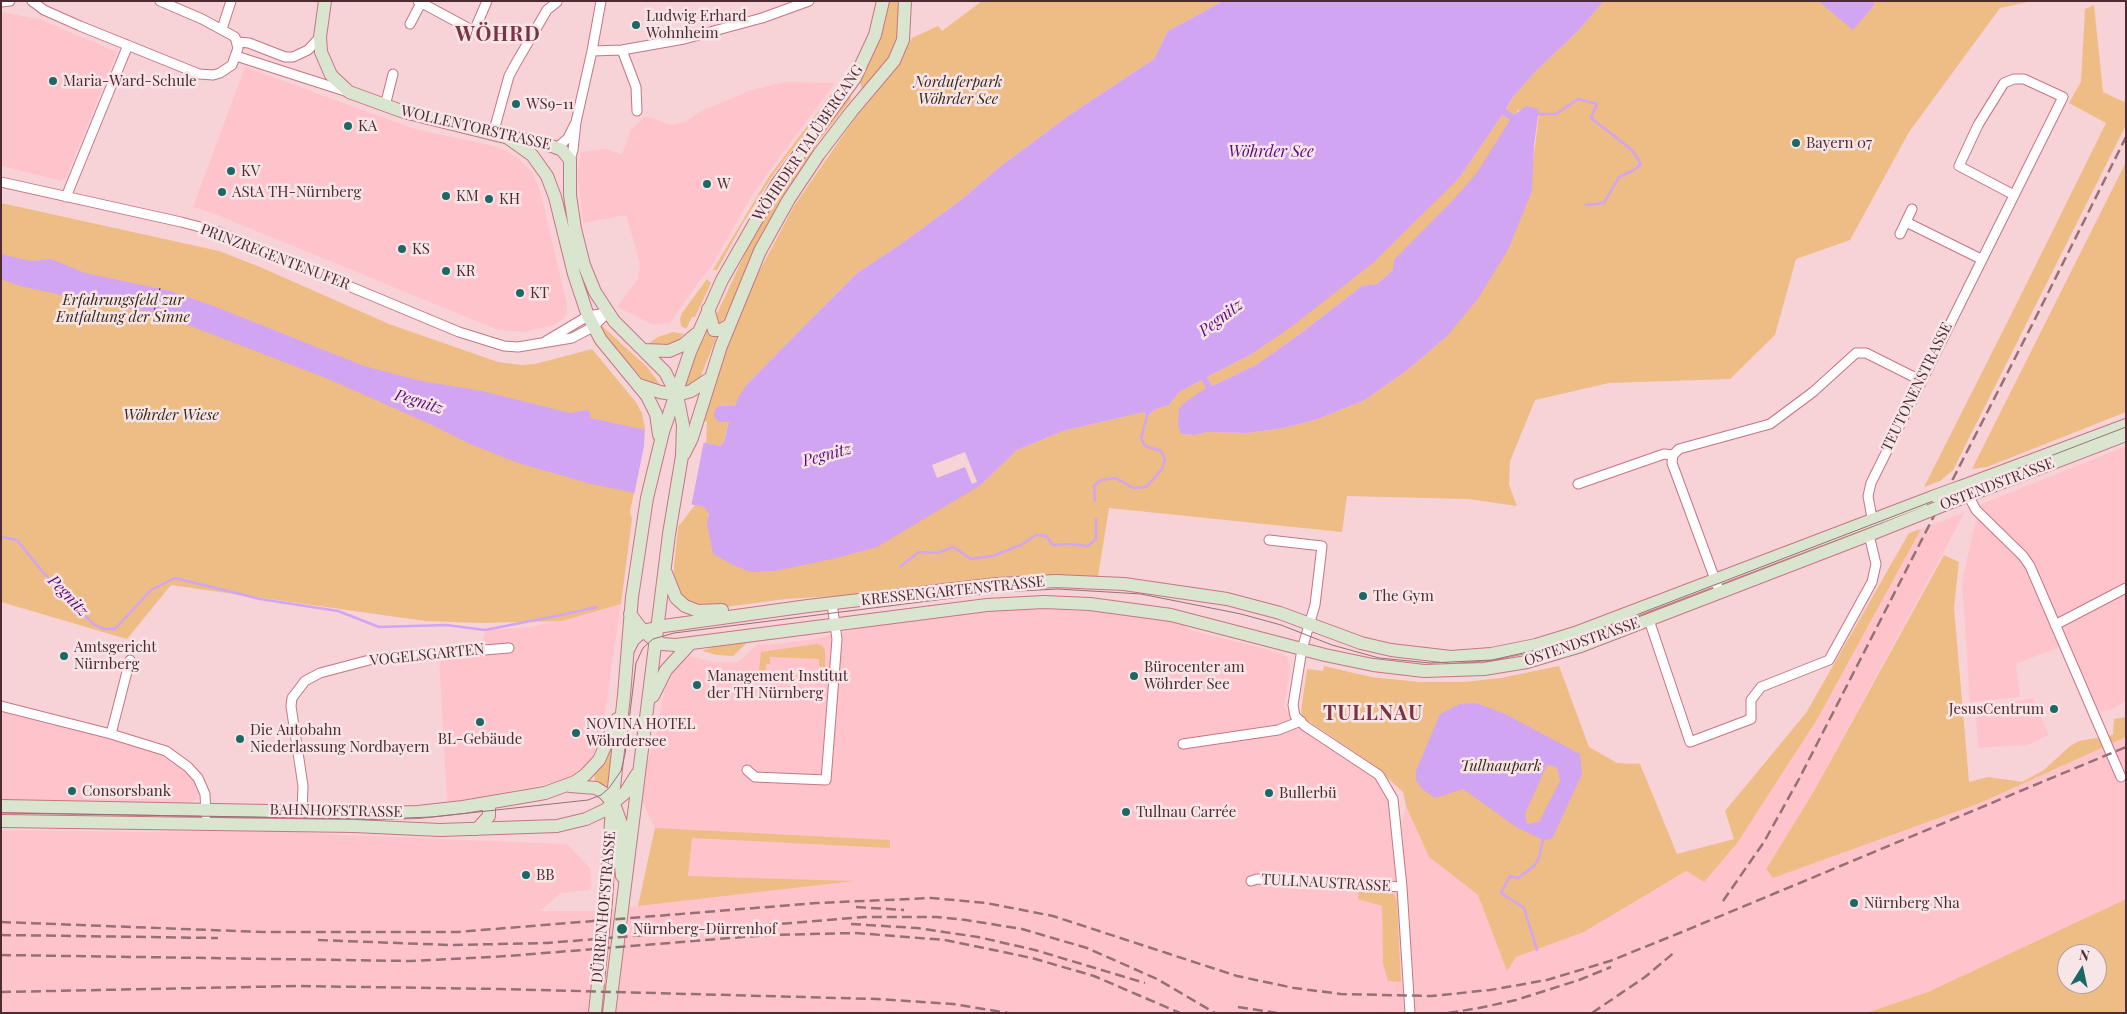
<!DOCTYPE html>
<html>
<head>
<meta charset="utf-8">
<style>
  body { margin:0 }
  #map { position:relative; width:2127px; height:1014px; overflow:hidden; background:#f7d2d7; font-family:"Playfair Display",serif }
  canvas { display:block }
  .frame { position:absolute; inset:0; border:2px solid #4d2b30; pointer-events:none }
  .north { position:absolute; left:2057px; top:944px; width:50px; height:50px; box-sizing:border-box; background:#f8e5e7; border:1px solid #b49b9e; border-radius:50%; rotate:10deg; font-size:14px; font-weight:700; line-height:20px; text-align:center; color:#4d2b30 }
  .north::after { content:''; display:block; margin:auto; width:18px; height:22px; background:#1c6865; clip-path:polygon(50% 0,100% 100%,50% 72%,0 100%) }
</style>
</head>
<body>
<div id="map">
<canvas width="2127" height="1014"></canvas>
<div class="frame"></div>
<div class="north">N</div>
</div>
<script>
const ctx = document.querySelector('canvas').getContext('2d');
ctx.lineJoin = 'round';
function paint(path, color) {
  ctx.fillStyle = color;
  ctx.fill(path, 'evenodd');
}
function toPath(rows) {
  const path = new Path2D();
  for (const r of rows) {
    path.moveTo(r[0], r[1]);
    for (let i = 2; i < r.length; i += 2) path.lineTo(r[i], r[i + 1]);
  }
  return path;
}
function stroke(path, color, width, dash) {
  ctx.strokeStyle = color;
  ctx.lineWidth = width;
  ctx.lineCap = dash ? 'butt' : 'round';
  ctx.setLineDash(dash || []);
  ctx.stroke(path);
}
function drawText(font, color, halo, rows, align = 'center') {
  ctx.font = font + ' "Playfair Display",serif';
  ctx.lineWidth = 5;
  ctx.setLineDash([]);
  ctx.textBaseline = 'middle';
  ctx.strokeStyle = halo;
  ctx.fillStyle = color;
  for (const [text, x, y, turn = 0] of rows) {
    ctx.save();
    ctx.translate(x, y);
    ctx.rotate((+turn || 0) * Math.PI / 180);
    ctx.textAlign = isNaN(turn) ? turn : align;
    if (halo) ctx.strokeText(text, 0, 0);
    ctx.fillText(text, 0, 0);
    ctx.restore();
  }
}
paint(toPath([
  [1,12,39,19,117,52,66,178,61,181,1,166],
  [245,67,415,129,494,146,508,152,519,159,532,172,540,190,567,304,567,312,563,319,556,324,525,332,498,330,210,212,193,207],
  [785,82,835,83,754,192,710,269,703,276,670,323,653,325,617,307,638,279,640,263,626,215,583,223,578,175,581,152,605,149,622,154,631,130,645,116,672,125,685,122,702,111,751,90],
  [2126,446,2126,701,2111,710,2097,712,2066,644,2016,664,2020,697,1970,702,1962,582,1979,505],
  [1965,512,1814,791,1766,868,1980,803,2126,737,2126,899,1928,992,1866,1013,1,1013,1,830,157,832,269,830,342,835,567,844,590,868,591,890,561,893,540,911,592,911,638,906,655,828,640,796,642,775,653,746,665,689,676,667,682,661,690,656,713,662,738,662,758,644,768,645,815,639,865,627,995,611,1034,609,1090,611,1152,618,1183,624,1190,630,1262,648,1287,656,1290,668,1284,707,1303,728,1375,776,1388,795,1402,861,1402,822,1406,806,1429,857,1478,895,1507,970,1516,957,1584,932,1686,871,1704,882,1738,842,1818,718,1921,529],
  [1389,892,1394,895,1397,901,1401,982,1383,964,1382,906],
  [621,604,602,732,600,742,590,760,573,775,553,783,447,803,439,656,479,649,486,630,531,627],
  [2033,698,2049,735,2028,745,1978,748,1975,706,2009,703],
  [1,710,161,752,171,758,195,781,199,790,197,799,190,803,1,800]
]), '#ffc4cb');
paint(toPath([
  [886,1,900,1,899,33,892,56,862,90,860,81],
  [982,1,1223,1,1168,31,1154,59,1068,116,997,169,961,200,898,246,857,273,748,383,728,425,723,444,718,446,706,444,707,422,702,420,717,371,753,283,794,206,853,121,886,81,901,60,912,38,938,26,942,31],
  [1604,1,2032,1,2000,8,1909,132,1850,240,1796,259,1775,335,1730,379,1609,383,1535,400,1510,461,1509,485,1517,506,1468,499,1347,496,1342,532,1109,508,1098,576,1047,575,1001,577,837,596,786,599,710,609,682,598,673,577,678,527,695,505,704,507,709,512,708,517,981,485,1017,450,1063,431,1144,412,1147,417,1154,410,1169,405,1179,392,1202,380,1207,388,1181,434,1195,435,1207,432,1248,433,1284,428,1318,419,1365,400,1410,368,1446,337,1463,190,1393,270,1377,284,1362,286,1297,336,1256,365,1212,386,1207,377,1250,355,1460,177,1502,115,1510,120,1533,162,1539,114,1518,110,1514,116,1506,110,1513,97,1536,71,1576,33],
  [2094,5,2103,92,2124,102,2126,98,2126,125,1953,470,1940,481,1924,487,2015,307,2106,123,2069,103,2081,82,2085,9],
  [837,87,836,92,773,175,743,223,717,270,713,270,770,175],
  [850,95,851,99,818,142,776,215,720,327,714,320,766,209],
  [2126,162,2126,412,1987,467,1972,469],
  [1,203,219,251,260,267,389,324,498,362,521,365,535,364,592,349,635,401,642,413,645,428,644,442,630,512,632,519,621,604,562,621,480,623,425,621,171,585,127,639,1,602],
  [707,279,711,283,695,317,692,317,686,329,681,326,680,319,682,313],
  [601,325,647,367,662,387,647,382,643,379,609,341,600,328],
  [706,328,712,335,717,336,700,378,695,383,684,388],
  [673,332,684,334,676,342,666,347,648,344,658,337],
  [1921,529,1818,718,1738,842,1704,882,1686,871,1584,932,1516,957,1507,971,1478,895,1429,857,1406,806,1403,792,1371,763,1304,718,1301,712,1307,669,1323,671,1324,666,1371,677,1419,682,1463,682,1501,678,1559,666,1589,747,1617,763,1640,764,1677,854,1734,839,1725,811,1806,713,1909,533],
  [1944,555,1959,562,1954,608,1969,782,1988,777,2022,782,2044,770,2070,746,2079,741,2113,735,2114,719,2126,717,2126,737,1980,803,1773,878,1766,869,1814,791],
  [748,642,733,656,717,655,702,651,718,645],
  [816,644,821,645,825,649,825,667,819,666,819,659,770,657,770,664,766,664,766,672,812,675,814,681,758,677,761,652],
  [611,745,613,745,607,787,595,782,594,773],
  [655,828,890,840,890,848,692,838,688,876,854,881,638,906],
  [1359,889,1394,894,1397,901,1401,982,1388,981,1383,964,1382,906,1358,899],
  [2126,899,2126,1013,1866,1013,1928,992],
  [2067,954,2097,954,2097,984,2067,984]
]), '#eebd85');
paint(toPath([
  [1223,1,1604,1,1576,33,1536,71,1513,97,1506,109,1514,115,1526,106,1539,109,1534,145,1532,191,1508,250,1477,300,1446,337,1410,368,1365,400,1318,419,1284,428,1248,433,1207,432,1195,435,1181,434,1178,425,1179,409,1184,403,1206,388,1202,380,1179,392,1169,405,1154,410,1147,417,1144,412,1063,431,1017,450,981,485,877,547,837,558,775,571,751,572,733,565,713,554,707,524,709,514,704,507,591,484,518,463,470,444,430,424,328,379,154,312,126,309,20,286,1,279,1,253,4,255,31,261,51,259,85,273,170,291,211,305,364,366,421,381,482,391,570,413,586,410,590,412,590,418,720,446,724,442,728,425,739,396,748,383,857,273,898,246,961,200,997,169,1068,116,1154,59,1168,31],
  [1502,115,1510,120,1476,174,1453,200,1394,260,1393,270,1377,284,1362,286,1297,336,1256,365,1212,386,1207,377,1250,355,1291,327,1373,263,1460,177],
  [1818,1,1872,1,1875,4,1853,30],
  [1476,703,1505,714,1580,754,1582,774,1552,839,1543,840,1516,827,1463,789,1435,798,1422,789,1416,780,1416,771,1440,714,1460,704],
  [1547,765,1557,767,1560,781,1539,822,1527,824,1525,814]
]), '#d1a5f2');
paint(toPath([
  [645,428,704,441,691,507,634,495,644,446],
  [965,452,977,482,972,484,965,467,937,478,932,465]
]), '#f7d2d7');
stroke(toPath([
  [1539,114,1556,114,1578,99,1597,104,1591,118,1632,150,1641,164,1634,170,1619,177,1604,203,1586,205],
  [1095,501,1094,486,1101,480,1116,478,1133,488,1146,487,1162,469,1165,459,1161,451,1145,446,1141,438,1147,417],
  [1,537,17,540,42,571,80,612,95,625,105,629,115,629,151,590,175,578,260,599,338,611,379,627,446,625,485,630,556,616,597,607],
  [901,566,919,552,938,553,953,547,971,559,993,556,1021,545,1036,535,1046,536,1053,545,1067,544,1088,546,1096,539,1096,519],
  [1537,950,1524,908,1501,893,1510,876,1518,878,1534,866,1539,858,1543,840]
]), '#d1a5f2', 2.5);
stroke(toPath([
  [722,414,733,414]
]), '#d1a5f2', 16);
stroke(toPath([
  [154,312,160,288]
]), '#5a0980', 1, [6, 5]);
const minor = toPath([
  [32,1,44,10,80,26,199,74,213,75,220,73,232,65,238,48,235,37,202,19,160,1],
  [418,1,470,29,475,29,487,1],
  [1,2,10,1],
  [410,24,421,3],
  [222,29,231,1],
  [238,42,249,43,285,57,293,57,308,50,320,37],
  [622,50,636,87,637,111],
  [592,51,622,50,684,39,762,18,809,1],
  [236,56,348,92],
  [385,106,393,74],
  [493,134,509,76,516,63,547,10,557,2],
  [558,147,568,138,575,124],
  [570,160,573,150,576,122,592,51,601,1],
  [1,182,181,222,219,232,459,332,504,346,518,347,572,338,593,327,607,313],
  [66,197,128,45],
  [1906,222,1981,259],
  [1900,234,1912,209],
  [546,341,588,316,607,313],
  [1578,484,1664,454,1673,455],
  [1966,491,1976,510,2023,556,2030,566,2121,777],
  [1872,518,1868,496,1871,483,2063,97,2024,79,2014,79,2004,83,1978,125,1959,166,2014,195],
  [1269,540,1322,546,1315,605,1302,649,1293,705,1295,716,1305,726,1379,775,1393,799,1402,887,1410,1013],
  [1720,593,1672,463,1673,455,1679,449,1770,424,1813,392,1856,353,1866,353,1920,380],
  [1649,620,1690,742,1751,719,1751,700,1761,687,1829,660,1872,582,1876,564,1869,535],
  [2055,625,2126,588],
  [1,706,111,734,166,751,188,767,198,778,205,794,206,815],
  [111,734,130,660],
  [1183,744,1278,730,1301,721],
  [747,770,755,777,826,780,837,639,832,604],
  [302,812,303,786,291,706,292,698,305,681,320,673,373,659,509,648],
  [1251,881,1257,879,1402,887]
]);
const secondary = toPath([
  [325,1,320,37,321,52,331,75,349,92,404,112,505,137,541,142,562,150,570,160,570,195,575,229,584,265,595,292,614,321,665,372,677,395,683,425,682,456,669,534,609,1013],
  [508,138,532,155,547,176,555,197,574,274,588,316,601,340,647,396,656,414,659,435],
  [708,309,714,330,721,330,728,326],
  [644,350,669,351,683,345,696,334],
  [639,385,660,392,677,395,691,391,709,379],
  [684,454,692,438,721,346,760,251,789,199,819,154,851,112,894,61,903,40,905,1],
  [1960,487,2126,425],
  [1959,499,2126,435],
  [666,573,676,598,685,606,698,611,722,610],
  [630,614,643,631,653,639,662,644,676,645,987,605,1044,602,1090,604,1171,615,1325,655,1373,665,1424,671,1484,669,1527,662,1581,646,1869,535,1929,511],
  [628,650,633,640,643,631,664,626,808,606,997,584,1056,581,1124,584,1227,599,1280,613,1361,643,1391,650,1451,657,1491,654,1536,645,1575,633,1935,496],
  [653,696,666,670,690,644],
  [570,786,596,788,604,793,614,804,621,823,620,856,622,876],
  [1,806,374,813,418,812,463,807,545,793,575,782,585,775,599,760,617,719],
  [1,821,354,826,440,830,557,826,586,819,605,810,625,793,637,774],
  [477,829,489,816,489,809,485,803],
  [595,1013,606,901,612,806,624,695,632,597,647,498,663,432,690,352,722,280,777,184,855,78,875,35,883,1]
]);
stroke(minor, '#c67582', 11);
stroke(secondary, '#c67582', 14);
stroke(minor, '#fff', 9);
stroke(secondary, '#dae5d0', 12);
stroke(toPath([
  [1,813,379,819,432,817,588,800,601,795,609,788,621,771,625,754,636,663,643,648,653,639,674,633,1000,592,1058,589,1141,594,1241,614,1281,625,1332,645,1379,658,1430,663,1492,660,1550,647,1610,625,2126,427]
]), '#947176', 1);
stroke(toPath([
  [1723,901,1764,842,1799,779,2034,321,2126,137],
  [856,907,904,910],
  [1,922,262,932,457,932,817,903,932,898,986,903,1053,916,1237,976,1294,988,1341,994,1431,996,1490,990,1547,980,1610,961,1682,932,2126,747],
  [851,924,917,928,978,937,1035,950,1145,983],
  [1,935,218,938],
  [318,940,451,945,547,943,864,917,936,917,966,920,1022,929,1087,948,1157,979,1215,1013],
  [1,955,411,961,508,956,768,935,856,933,945,940,1032,958,1094,976,1180,1013],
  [1,992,297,986,501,989,877,999,953,1004,1008,1013],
  [1238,1007,1277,1013],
  [1448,1013,1479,1008,1516,1000,1579,980,1611,967],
  [1592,1013,1645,977,1676,951]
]), '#947176', 2.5, [10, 5]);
const secondaryBridge = toPath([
  [1935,496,1960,487],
  [1929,511,1959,499]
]);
stroke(secondaryBridge, '#c67582', 14, []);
stroke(secondaryBridge, '#dae5d0', 12);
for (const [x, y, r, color] of [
  [636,25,5,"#1c6865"],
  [53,81,5,"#1c6865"],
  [516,104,5,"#1c6865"],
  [348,126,5,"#1c6865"],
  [1796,143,5,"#1c6865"],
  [231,171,5,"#1c6865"],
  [707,184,5,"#1c6865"],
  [222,192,5,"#1c6865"],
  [446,196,5,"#1c6865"],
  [489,199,5,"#1c6865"],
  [402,249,5,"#1c6865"],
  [446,271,5,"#1c6865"],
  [520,293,5,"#1c6865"],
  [1363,596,5,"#1c6865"],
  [64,656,5,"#1c6865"],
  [1134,676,5,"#1c6865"],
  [697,685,5,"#1c6865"],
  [2054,709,5,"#1c6865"],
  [480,722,5,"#1c6865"],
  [576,733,5,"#1c6865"],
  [240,739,5,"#1c6865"],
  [72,791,5,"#1c6865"],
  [1269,793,5,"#1c6865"],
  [1126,812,5,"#1c6865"],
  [526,875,5,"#1c6865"],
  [1854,903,5,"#1c6865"],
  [622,929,6,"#1c6865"]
]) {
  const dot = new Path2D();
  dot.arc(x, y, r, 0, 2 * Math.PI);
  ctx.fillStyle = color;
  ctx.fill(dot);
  stroke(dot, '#f8e5e7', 2);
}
drawText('15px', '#4d2b30', '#f8e5e7', [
  ["Ludwig Erhard",646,16],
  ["Wohnheim",646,33],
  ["Maria-Ward-Schule",63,81],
  ["WS9-11",526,104],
  ["KA",358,126],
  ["Bayern 07",1806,143],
  ["KV",241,171],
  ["W",717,184],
  ["AStA TH-Nürnberg",232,192],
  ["KM",456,196],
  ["KH",499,199],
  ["KS",412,249],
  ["KR",456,271],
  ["KT",530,293],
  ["The Gym",1373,596],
  ["Amtsgericht",74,647],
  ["Nürnberg",74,664],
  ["Bürocenter am",1144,667],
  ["Wöhrder See",1144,684],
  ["Management Institut",707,676],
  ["der TH Nürnberg",707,693],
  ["JesusCentrum",2044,709,"right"],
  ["NOVINA HOTEL",586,724],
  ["Wöhrdersee",586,741],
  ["Die Autobahn",250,730],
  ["Niederlassung Nordbayern",250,747],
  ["BL-Gebäude",480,739,"center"],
  ["Consorsbank",82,791],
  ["Bullerbü",1279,793],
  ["Tullnau Carrée",1136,812],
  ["BB",536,875],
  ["Nürnberg Nha",1864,903],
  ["Nürnberg-Dürrenhof",633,929]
], 'left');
drawText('italic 15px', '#372918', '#f8e5e7', [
  ["Norduferpark",958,82],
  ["Wöhrder See",958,99],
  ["Erfahrungsfeld zur",123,300],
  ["Entfaltung der Sinne",123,317],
  ["Wöhrder Wiese",171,415],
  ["Tullnaupark",1501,766]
]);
drawText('15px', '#4d2b30', '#f8e5e7', [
  ["WOLLENTORSTRASSE",476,128,13],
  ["WÖHRDER TALÜBERGANG",808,143,-56],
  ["PRINZREGENTENUFER",275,257,21],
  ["TEUTONENSTRASSE",1917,387,-64],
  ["OSTENDSTRASSE",1997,484,-21],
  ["KRESSENGARTENSTRASSE",953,591,-6],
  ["OSTENDSTRASSE",1582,642,-19],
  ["VOGELSGARTEN",427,655,-6],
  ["BAHNHOFSTRASSE",336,811,1],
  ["TULLNAUSTRASSE",1326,883,3],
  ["DÜRRENHOFSTRASSE",604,907,-85]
]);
drawText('italic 16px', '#5a0980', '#f8e5e7', [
  ["Wöhrder See",1271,152],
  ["Pegnitz",1221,318,-37],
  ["Pegnitz",419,402,17],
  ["Pegnitz",827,455,-15],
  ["Pegnitz",68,596,46]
]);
ctx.letterSpacing = '1px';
drawText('bold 20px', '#7b3241', '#f8e5e7', [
  ["WÖHRD",498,35],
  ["TULLNAU",1373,714]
]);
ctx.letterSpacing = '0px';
</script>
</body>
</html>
